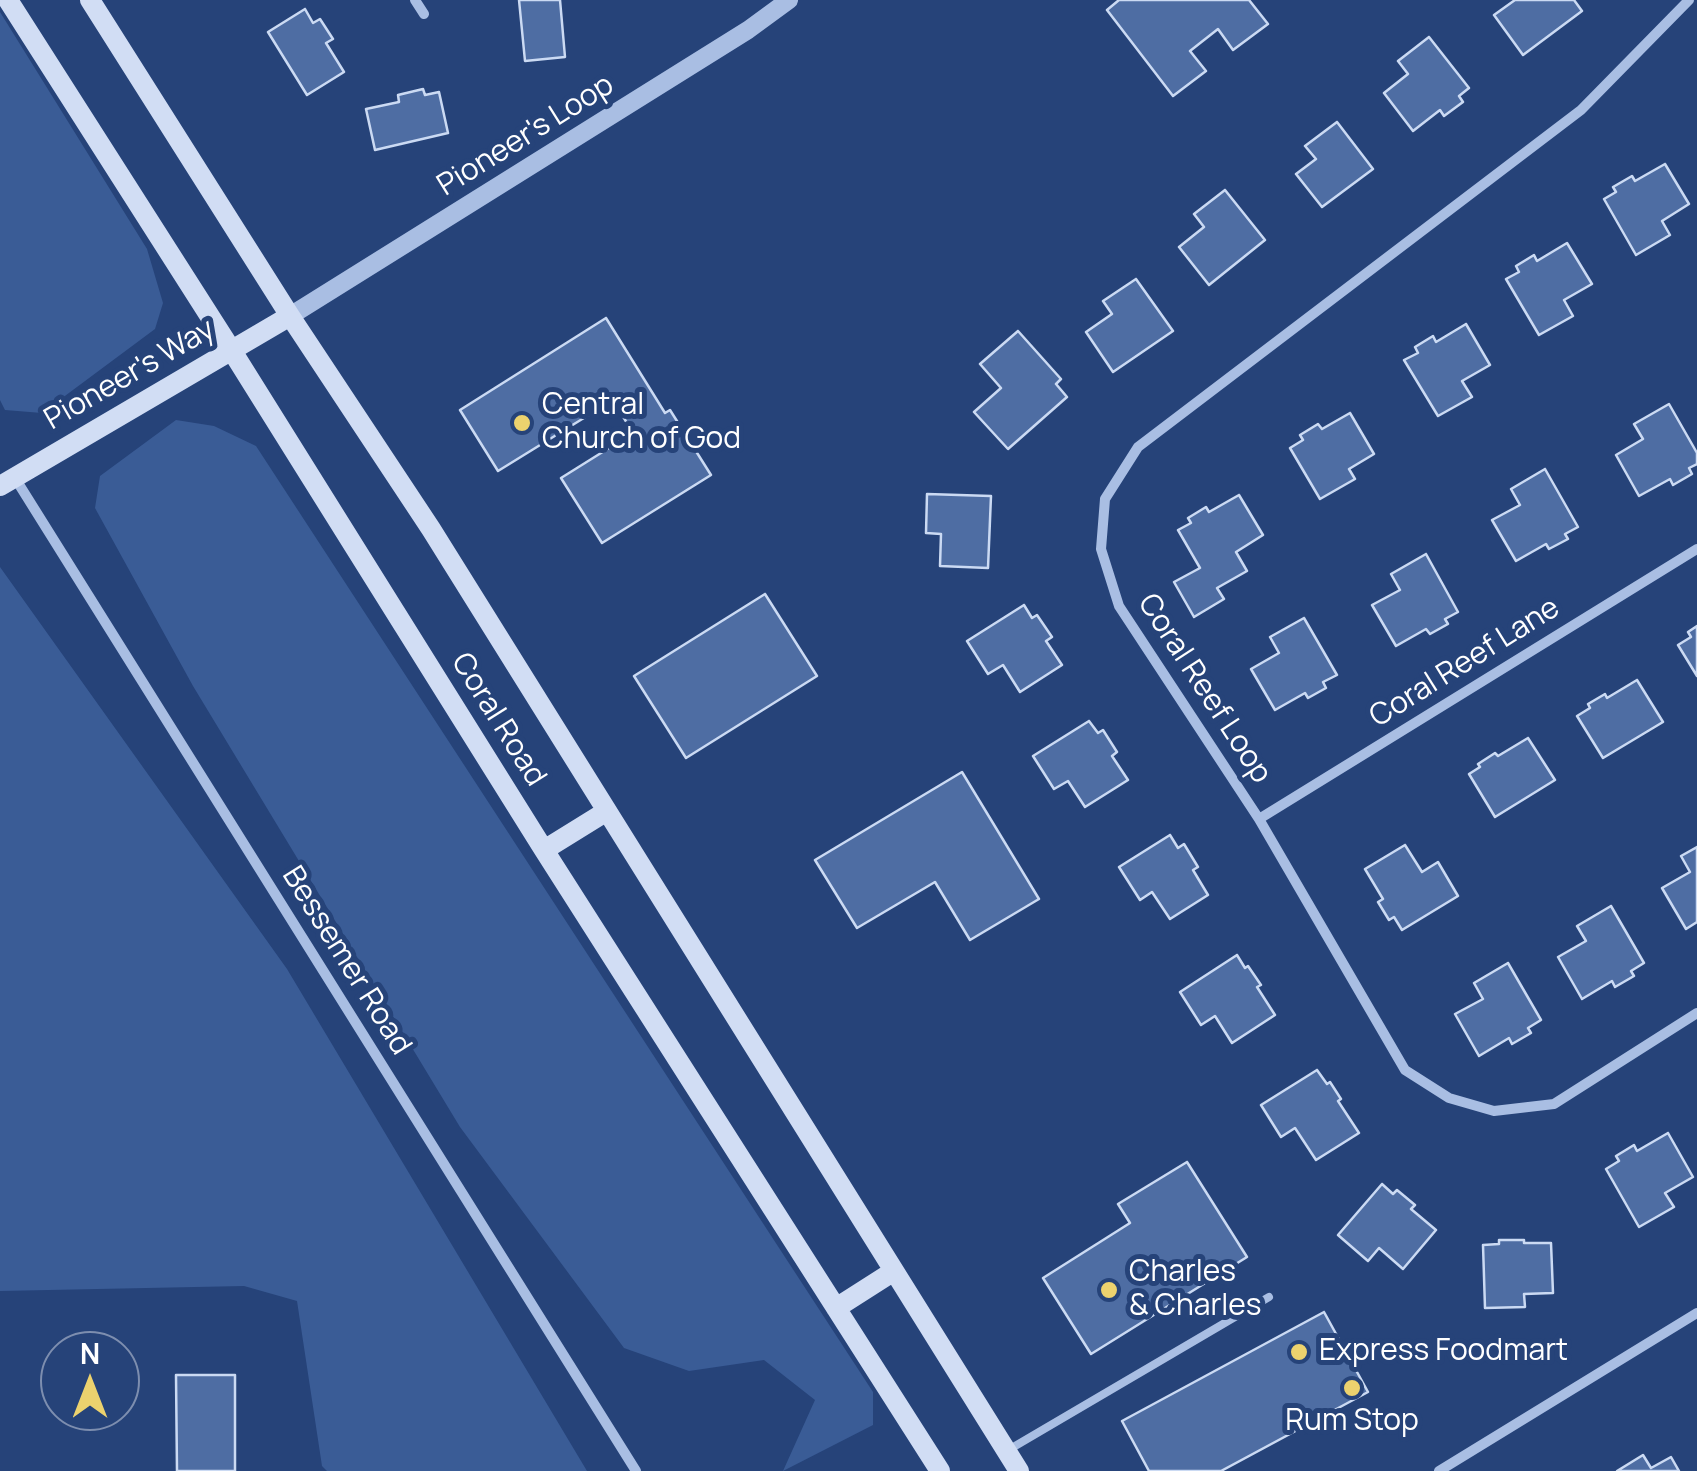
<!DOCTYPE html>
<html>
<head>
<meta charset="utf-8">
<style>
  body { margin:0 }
  #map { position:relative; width:1697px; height:1471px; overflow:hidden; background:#264379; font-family:Manrope,sans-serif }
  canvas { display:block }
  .north { position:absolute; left:40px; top:1331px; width:100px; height:100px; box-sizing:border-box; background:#264379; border:2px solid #7d8eaf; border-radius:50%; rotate:0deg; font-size:28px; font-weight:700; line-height:40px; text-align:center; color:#fff }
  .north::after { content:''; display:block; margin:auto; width:35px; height:45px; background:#ecd26e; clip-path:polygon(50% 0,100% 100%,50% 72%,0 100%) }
</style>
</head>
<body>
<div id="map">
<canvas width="1697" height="1471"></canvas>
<div class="north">N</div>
</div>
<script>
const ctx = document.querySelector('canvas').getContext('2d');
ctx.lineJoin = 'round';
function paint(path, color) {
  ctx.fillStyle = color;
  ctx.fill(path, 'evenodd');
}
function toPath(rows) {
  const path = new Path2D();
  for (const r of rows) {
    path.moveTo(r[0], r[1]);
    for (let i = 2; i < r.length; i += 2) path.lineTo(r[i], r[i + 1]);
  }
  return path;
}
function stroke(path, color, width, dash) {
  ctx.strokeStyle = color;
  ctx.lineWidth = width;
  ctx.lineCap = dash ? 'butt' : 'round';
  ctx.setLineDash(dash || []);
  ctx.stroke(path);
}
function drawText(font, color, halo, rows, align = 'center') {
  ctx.font = font + ' Manrope,sans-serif';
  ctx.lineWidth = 10;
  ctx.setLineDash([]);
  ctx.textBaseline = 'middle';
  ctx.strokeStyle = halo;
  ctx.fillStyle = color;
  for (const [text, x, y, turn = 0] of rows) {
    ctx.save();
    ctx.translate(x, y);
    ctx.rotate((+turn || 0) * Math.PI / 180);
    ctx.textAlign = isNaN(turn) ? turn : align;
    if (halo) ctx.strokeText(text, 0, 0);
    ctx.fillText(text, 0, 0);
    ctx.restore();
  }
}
paint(toPath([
  [0,12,147,249,163,303,155,329,42,413,5,410,0,400],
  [176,420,214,426,256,446,873,1392,873,1425,783,1471,815,1400,764,1360,689,1371,624,1348,460,1127,193,686,95,508,100,476],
  [0,567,287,969,587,1471,327,1471,322,1466,297,1301,244,1286,0,1291]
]), '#3a5c96');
const building = toPath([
  [519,0,560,0,565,57,525,61,519,0],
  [1119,0,1249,0,1268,24,1233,50,1218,29,1190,51,1206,71,1173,96,1107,10,1119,0],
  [1515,0,1574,0,1582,11,1523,55,1494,15,1515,0],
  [305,9,313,23,320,19,333,39,326,43,344,72,307,95,268,32,305,9],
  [1429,37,1469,88,1459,96,1463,102,1444,116,1440,110,1413,131,1384,93,1408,74,1398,61,1429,37],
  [423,89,425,95,439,92,448,133,375,150,366,109,399,102,398,95,423,89],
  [1337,122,1373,169,1322,207,1296,174,1316,159,1305,146,1337,122],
  [1665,164,1689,204,1662,221,1670,235,1636,255,1604,199,1616,192,1613,187,1632,176,1635,181,1665,164],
  [1225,190,1265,240,1209,285,1179,247,1204,227,1194,214,1225,190],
  [1567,243,1592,284,1564,300,1573,316,1539,335,1506,279,1519,272,1516,266,1534,255,1537,261,1567,243],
  [1136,279,1173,331,1113,372,1086,332,1112,314,1103,301,1136,279],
  [606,318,665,413,670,410,711,475,602,543,561,478,633,433,613,400,498,471,460,410,606,318],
  [1466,324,1490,365,1462,381,1472,397,1438,416,1404,360,1418,353,1415,347,1433,336,1436,342,1466,324],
  [1018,331,1061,379,1056,384,1067,397,1008,449,974,412,1001,388,980,364,1018,331],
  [1669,404,1697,453,1697,464,1689,468,1692,474,1673,485,1670,479,1639,496,1616,455,1643,439,1634,424,1669,404],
  [1350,413,1374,454,1349,469,1355,479,1320,499,1290,448,1303,440,1300,435,1318,424,1322,429,1350,413],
  [1545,469,1578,527,1565,534,1568,539,1549,549,1546,544,1516,561,1492,520,1520,505,1511,489,1545,469],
  [927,494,991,496,988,568,940,566,941,534,926,533,927,494],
  [1239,495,1263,535,1236,552,1247,571,1217,588,1224,599,1194,617,1174,582,1200,568,1178,530,1191,523,1188,518,1206,507,1209,512,1239,495],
  [1426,554,1458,612,1445,619,1448,624,1430,634,1426,629,1396,646,1372,605,1400,590,1391,574,1426,554],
  [765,594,817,676,686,758,634,676,765,594],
  [1024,605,1032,618,1037,615,1052,637,1046,641,1062,665,1020,692,1003,665,988,674,967,641,1024,605],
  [1304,618,1337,675,1323,682,1326,688,1308,698,1305,693,1275,710,1251,669,1279,653,1270,637,1304,618],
  [1697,626,1697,676,1678,645,1691,637,1688,632,1697,626],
  [1637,680,1663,722,1603,758,1577,716,1590,708,1588,704,1605,694,1607,698,1637,680],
  [1089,721,1098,733,1103,730,1117,752,1112,756,1128,780,1085,807,1068,781,1054,789,1033,756,1089,721],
  [1528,738,1555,780,1495,817,1469,774,1480,767,1478,764,1495,753,1498,756,1528,738],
  [962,772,1039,899,970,940,935,882,857,928,815,860,962,772],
  [1170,835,1178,848,1184,844,1198,867,1193,870,1208,895,1170,919,1152,892,1140,900,1119,867,1170,835],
  [1405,845,1422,872,1438,862,1458,896,1402,930,1394,917,1389,920,1378,902,1383,899,1365,869,1405,845],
  [1697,847,1697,922,1686,929,1662,888,1690,872,1681,856,1697,847],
  [1611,906,1644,963,1631,971,1634,976,1615,987,1612,981,1582,999,1558,957,1586,941,1577,926,1611,906],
  [1237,955,1245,968,1248,966,1261,985,1257,987,1275,1015,1232,1043,1215,1016,1201,1025,1180,992,1237,955],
  [1508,963,1541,1020,1528,1028,1531,1033,1512,1044,1509,1038,1479,1056,1455,1014,1483,999,1474,983,1508,963],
  [1317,1070,1327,1084,1330,1082,1341,1099,1338,1101,1359,1133,1316,1160,1295,1128,1281,1137,1261,1105,1317,1070],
  [1668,1133,1693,1177,1665,1193,1674,1207,1639,1227,1606,1169,1619,1161,1616,1156,1634,1145,1637,1151,1668,1133],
  [1187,1162,1247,1257,1091,1354,1043,1278,1130,1223,1118,1204,1187,1162],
  [1382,1184,1393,1194,1397,1190,1415,1205,1411,1209,1436,1230,1403,1269,1379,1248,1368,1261,1338,1235,1382,1184],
  [1499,1240,1524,1240,1524,1243,1551,1243,1553,1293,1524,1294,1525,1307,1485,1308,1483,1245,1499,1244,1499,1240],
  [1324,1312,1368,1392,1221,1471,1149,1471,1122,1421,1324,1312],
  [176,1375,235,1375,235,1471,177,1471,176,1375],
  [1643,1455,1651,1468,1671,1457,1679,1471,1617,1471,1643,1455]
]);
paint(building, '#4e6da3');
stroke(building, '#cbdaf3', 2.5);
stroke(toPath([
  [1010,1449,1269,1297]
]), '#a9bee3', 8);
stroke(toPath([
  [415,0,424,14],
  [1689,0,1581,110,1138,447,1105,499,1101,549,1119,606,1259,819,1405,1070,1449,1098,1494,1111,1554,1104,1697,1013],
  [15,478,636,1471],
  [1259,819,1697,549],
  [1439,1471,1697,1313]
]), '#a9bee3', 10);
stroke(toPath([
  [290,316,748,30,789,0]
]), '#a9bee3', 18);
stroke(toPath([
  [8,0,232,351,544,850,940,1471],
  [90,0,290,316,431,529,1019,1471],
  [0,486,290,316],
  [544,850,607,811],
  [836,1308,894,1271]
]), '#d1ddf4', 20);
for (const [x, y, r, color] of [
  [522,423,10,"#ecd26e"],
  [1109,1290,10,"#ecd26e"],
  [1299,1352,10,"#ecd26e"],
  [1352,1388,10,"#ecd26e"]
]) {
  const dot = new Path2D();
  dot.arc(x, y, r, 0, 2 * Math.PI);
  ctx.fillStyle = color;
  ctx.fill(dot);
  stroke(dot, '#264379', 4);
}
drawText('30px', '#fff', '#264379', [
  ["Pioneer's Loop",526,136,-32],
  ["Pioneer's Way",130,375,-30],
  ["Coral Reef Lane",1465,663,-32],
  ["Coral Reef Loop",1204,689,57],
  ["Coral Road",498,720,58],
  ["Bessemer Road",346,961,58]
]);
drawText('30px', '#fff', '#264379', [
  ["Central",542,406],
  ["Church of God",542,440],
  ["Charles",1129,1273],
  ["& Charles",1129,1307],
  ["Express Foodmart",1319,1352],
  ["Rum Stop",1352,1422,"center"]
], 'left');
</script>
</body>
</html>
